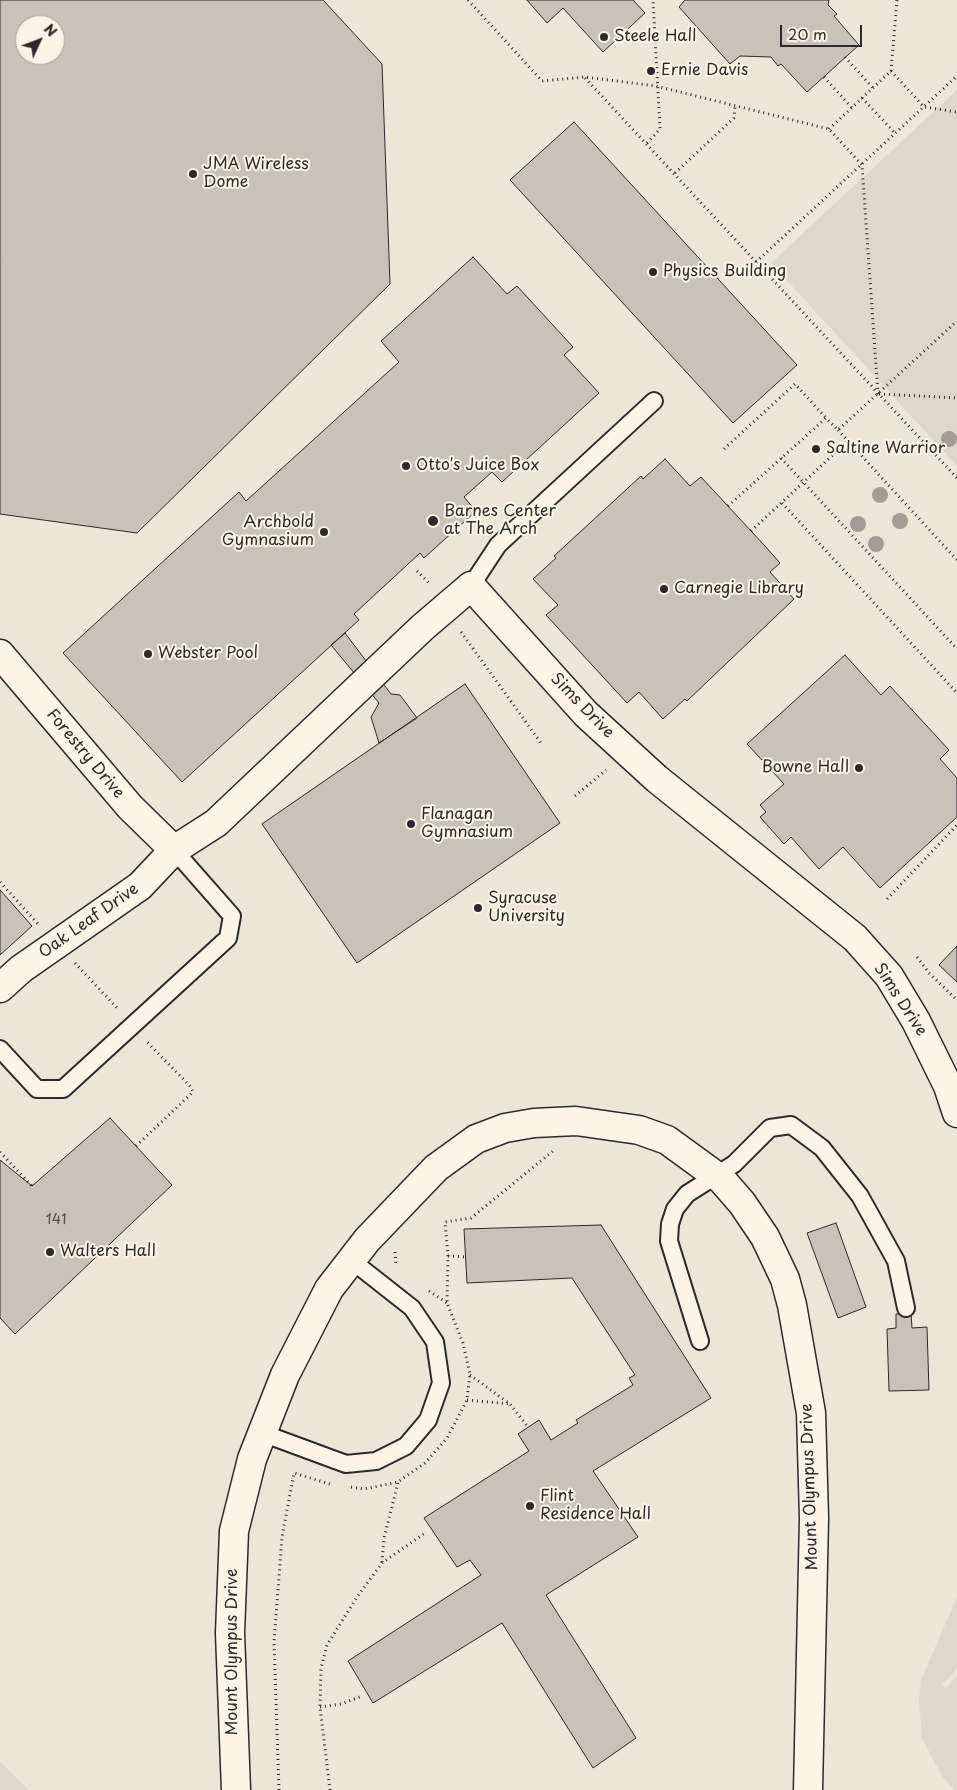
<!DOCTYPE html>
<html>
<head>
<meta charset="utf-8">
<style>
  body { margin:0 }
  #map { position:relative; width:957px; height:1790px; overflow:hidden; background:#fcf5e5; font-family:"Playpen Sans",sans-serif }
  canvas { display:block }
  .north { position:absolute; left:15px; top:15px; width:50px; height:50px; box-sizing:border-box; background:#fcf5e5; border:1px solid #a8a49b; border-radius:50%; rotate:47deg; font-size:14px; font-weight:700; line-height:20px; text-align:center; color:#2b2b2b }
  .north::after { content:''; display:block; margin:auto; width:18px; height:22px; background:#2b2b2b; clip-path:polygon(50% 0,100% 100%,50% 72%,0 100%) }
  .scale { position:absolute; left:780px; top:25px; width:82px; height:22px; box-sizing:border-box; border:2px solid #2b2b2b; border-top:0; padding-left:6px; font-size:15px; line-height:18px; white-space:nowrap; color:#2b2b2b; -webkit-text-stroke:4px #fcf5e5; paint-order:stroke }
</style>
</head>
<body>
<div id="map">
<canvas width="957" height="1790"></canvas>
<div class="north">N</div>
<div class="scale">20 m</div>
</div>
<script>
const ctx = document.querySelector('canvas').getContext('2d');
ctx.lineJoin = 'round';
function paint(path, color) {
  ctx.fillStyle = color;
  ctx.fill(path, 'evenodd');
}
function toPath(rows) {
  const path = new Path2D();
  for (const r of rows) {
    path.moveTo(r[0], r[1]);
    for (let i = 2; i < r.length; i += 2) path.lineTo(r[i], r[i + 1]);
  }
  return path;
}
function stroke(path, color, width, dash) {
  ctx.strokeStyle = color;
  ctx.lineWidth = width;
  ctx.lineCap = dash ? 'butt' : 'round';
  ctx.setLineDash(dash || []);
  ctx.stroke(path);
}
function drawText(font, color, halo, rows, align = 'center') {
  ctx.font = font + ' "Playpen Sans",sans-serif';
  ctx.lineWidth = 4;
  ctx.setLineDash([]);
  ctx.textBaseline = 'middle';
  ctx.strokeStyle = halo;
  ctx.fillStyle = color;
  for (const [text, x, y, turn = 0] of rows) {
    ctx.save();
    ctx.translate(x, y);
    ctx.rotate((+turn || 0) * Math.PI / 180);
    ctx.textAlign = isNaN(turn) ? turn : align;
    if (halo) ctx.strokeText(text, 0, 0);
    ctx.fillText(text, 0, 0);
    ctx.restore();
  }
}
paint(toPath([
  [0,0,957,0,957,1790,29,1790,0,1761],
  [25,25,55,25,55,55,25,55]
]), '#ece6d7');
paint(toPath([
  [957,90,957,466,771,263],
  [957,1597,957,1668,942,1685,946,1688,957,1676,957,1790,954,1790,942,1776,922,1738,919,1700,921,1680],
  [0,1761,29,1790,0,1790]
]), '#ded8ca');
const building = toPath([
  [0,0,323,0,382,64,390,284,137,533,0,514,0,0],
  [25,25,55,25,55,55,25,55,25,25],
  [527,0,633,0,645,13,603,52,563,8,547,23,527,0],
  [685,0,829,0,828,5,837,14,834,16,859,45,807,92,781,64,778,66,771,57,740,56,730,64,679,7,685,0],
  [574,122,797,365,733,423,510,180,574,122],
  [473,257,507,294,517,286,573,347,564,355,599,393,502,482,492,472,464,497,476,511,424,558,420,553,354,614,359,620,182,782,63,653,239,492,246,501,399,362,381,341,473,257],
  [665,459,690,486,701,477,764,545,780,563,770,572,794,599,687,701,685,699,663,719,639,692,627,703,546,615,558,605,533,579,556,558,554,556,641,476,643,479,665,459],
  [345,633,391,694,400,695,417,718,379,743,371,717,379,703,331,645,345,633],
  [845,655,881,695,890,686,949,750,940,759,957,778,957,817,880,888,843,847,819,869,791,837,784,844,760,817,766,812,760,805,784,784,747,744,845,655],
  [465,684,560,823,357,963,262,824,465,684],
  [0,890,32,926,0,955,0,890],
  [957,946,957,982,939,965,957,946],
  [110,1118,172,1185,15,1334,0,1318,0,1160,32,1186,110,1118],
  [836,1223,866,1307,838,1318,807,1233,836,1223],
  [601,1225,711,1398,593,1471,638,1537,546,1595,636,1738,593,1768,502,1623,373,1703,348,1661,481,1575,470,1560,457,1567,424,1518,529,1451,518,1434,539,1420,551,1440,578,1423,576,1420,633,1385,629,1378,635,1375,572,1278,467,1283,464,1229,601,1225],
  [911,1313,912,1328,927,1327,929,1390,889,1391,887,1329,896,1328,896,1314,911,1313]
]);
paint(building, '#c8c3b7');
stroke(building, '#2b2b2b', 1);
const lane = toPath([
  [471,586,498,545,654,401],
  [0,1049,37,1089,63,1089,228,938,232,916,174,850],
  [700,1341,669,1241,670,1224,675,1209,687,1194,734,1164,770,1128,791,1125,822,1148,860,1196,896,1261,906,1308],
  [262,1433,346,1464,376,1461,406,1446,428,1420,441,1383,435,1342,412,1308,351,1260]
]);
const street = toPath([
  [0,654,130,807,174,850],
  [0,988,21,969,140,886,174,850,216,823,423,627,471,586,586,714,657,779,855,938,889,976,916,1021,948,1086,957,1113],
  [236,1790,230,1633,234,1531,252,1459,285,1375,329,1289,367,1240,436,1168,476,1139,505,1128,534,1123,576,1121,639,1130,667,1140,722,1180,742,1203,765,1237,785,1279,792,1305,811,1413,814,1518,808,1790]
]);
stroke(lane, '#2b2b2b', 20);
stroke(street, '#2b2b2b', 31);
stroke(toPath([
  [468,0,542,81,585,77,656,86,829,129,862,165,878,394],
  [845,57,873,88],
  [891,71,924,107,957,112],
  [824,77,852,108],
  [585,78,957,478],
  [862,98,895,133],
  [829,129,891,71,897,0],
  [647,143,660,129,653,0],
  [675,173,734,118,735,106],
  [756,262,957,76],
  [879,394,957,398],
  [838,430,957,560],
  [724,449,795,384,826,418],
  [781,458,957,649],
  [782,503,957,693],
  [728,506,826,418,838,430,957,321],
  [751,531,848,441],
  [417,571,431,585],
  [461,632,541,743],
  [575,796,606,770],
  [0,882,38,924],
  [887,899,957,825],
  [917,957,929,973,957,1000],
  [75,963,119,1010],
  [136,1146,193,1092,191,1087,146,1041],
  [0,1152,32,1186],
  [395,1252,396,1266],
  [448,1256,466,1257],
  [429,1291,447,1303],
  [470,1375,510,1404,528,1427],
  [467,1400,510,1404],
  [351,1487,364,1489,398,1482,425,1463,447,1438,467,1400,470,1374,463,1343,447,1303,448,1256,445,1222,471,1218,553,1151],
  [382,1562,384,1538,398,1483],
  [320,1707,341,1704,362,1696],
  [279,1790,274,1642,282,1537,294,1473,333,1485],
  [330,1790,320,1707,321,1668,327,1645,357,1597,382,1563,425,1533]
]), '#2b2b2b', 3, [1, 4]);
stroke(lane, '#fcf5e5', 16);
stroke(street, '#fcf5e5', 28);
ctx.fillStyle = '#a29e95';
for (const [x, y] of [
  [949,439],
  [880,495],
  [900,521],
  [858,524],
  [876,544]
]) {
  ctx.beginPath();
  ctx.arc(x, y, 8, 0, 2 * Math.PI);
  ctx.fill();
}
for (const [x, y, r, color] of [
  [604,37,5,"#2b2b2b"],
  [651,71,5,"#2b2b2b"],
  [193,174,5,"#2b2b2b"],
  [653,272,5,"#2b2b2b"],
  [816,449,5,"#2b2b2b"],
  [406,466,5,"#2b2b2b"],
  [433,521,6,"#2b2b2b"],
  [324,532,5,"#2b2b2b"],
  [664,589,5,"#2b2b2b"],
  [148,654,5,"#2b2b2b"],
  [859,768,5,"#2b2b2b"],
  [411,824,5,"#2b2b2b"],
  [478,908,5,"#2b2b2b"],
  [50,1252,5,"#2b2b2b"],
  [530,1506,5,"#2b2b2b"]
]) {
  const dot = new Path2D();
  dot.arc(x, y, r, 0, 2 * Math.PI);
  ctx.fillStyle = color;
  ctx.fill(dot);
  stroke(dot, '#fcf5e5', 2);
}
drawText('14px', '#52514e', null, [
  ["141",56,1220]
]);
drawText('16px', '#2b2b2b', '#fcf5e5', [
  ["Steele Hall",614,37],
  ["Ernie Davis",661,71],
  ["JMA Wireless",203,165],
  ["Dome",203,183],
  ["Physics Building",663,272],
  ["Saltine Warrior",826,449],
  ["Otto's Juice Box",416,466],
  ["Barnes Center",444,512],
  ["at The Arch",444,530],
  ["Archbold",314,523,"right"],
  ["Gymnasium",314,541,"right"],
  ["Carnegie Library",674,589],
  ["Webster Pool",158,654],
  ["Bowne Hall",849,768,"right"],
  ["Flanagan",421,815],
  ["Gymnasium",421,833],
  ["Syracuse",488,899],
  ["University",488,917],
  ["Walters Hall",60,1252],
  ["Flint",540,1497],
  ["Residence Hall",540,1515]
], 'left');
drawText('16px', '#2b2b2b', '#fcf5e5', [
  ["Sims Drive",582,706,46],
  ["Forestry Drive",85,754,50],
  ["Oak Leaf Drive",89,921,-35],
  ["Sims Drive",900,1000,57],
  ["Mount Olympus Drive",810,1487,-92],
  ["Mount Olympus Drive",233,1652,-90]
]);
</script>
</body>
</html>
